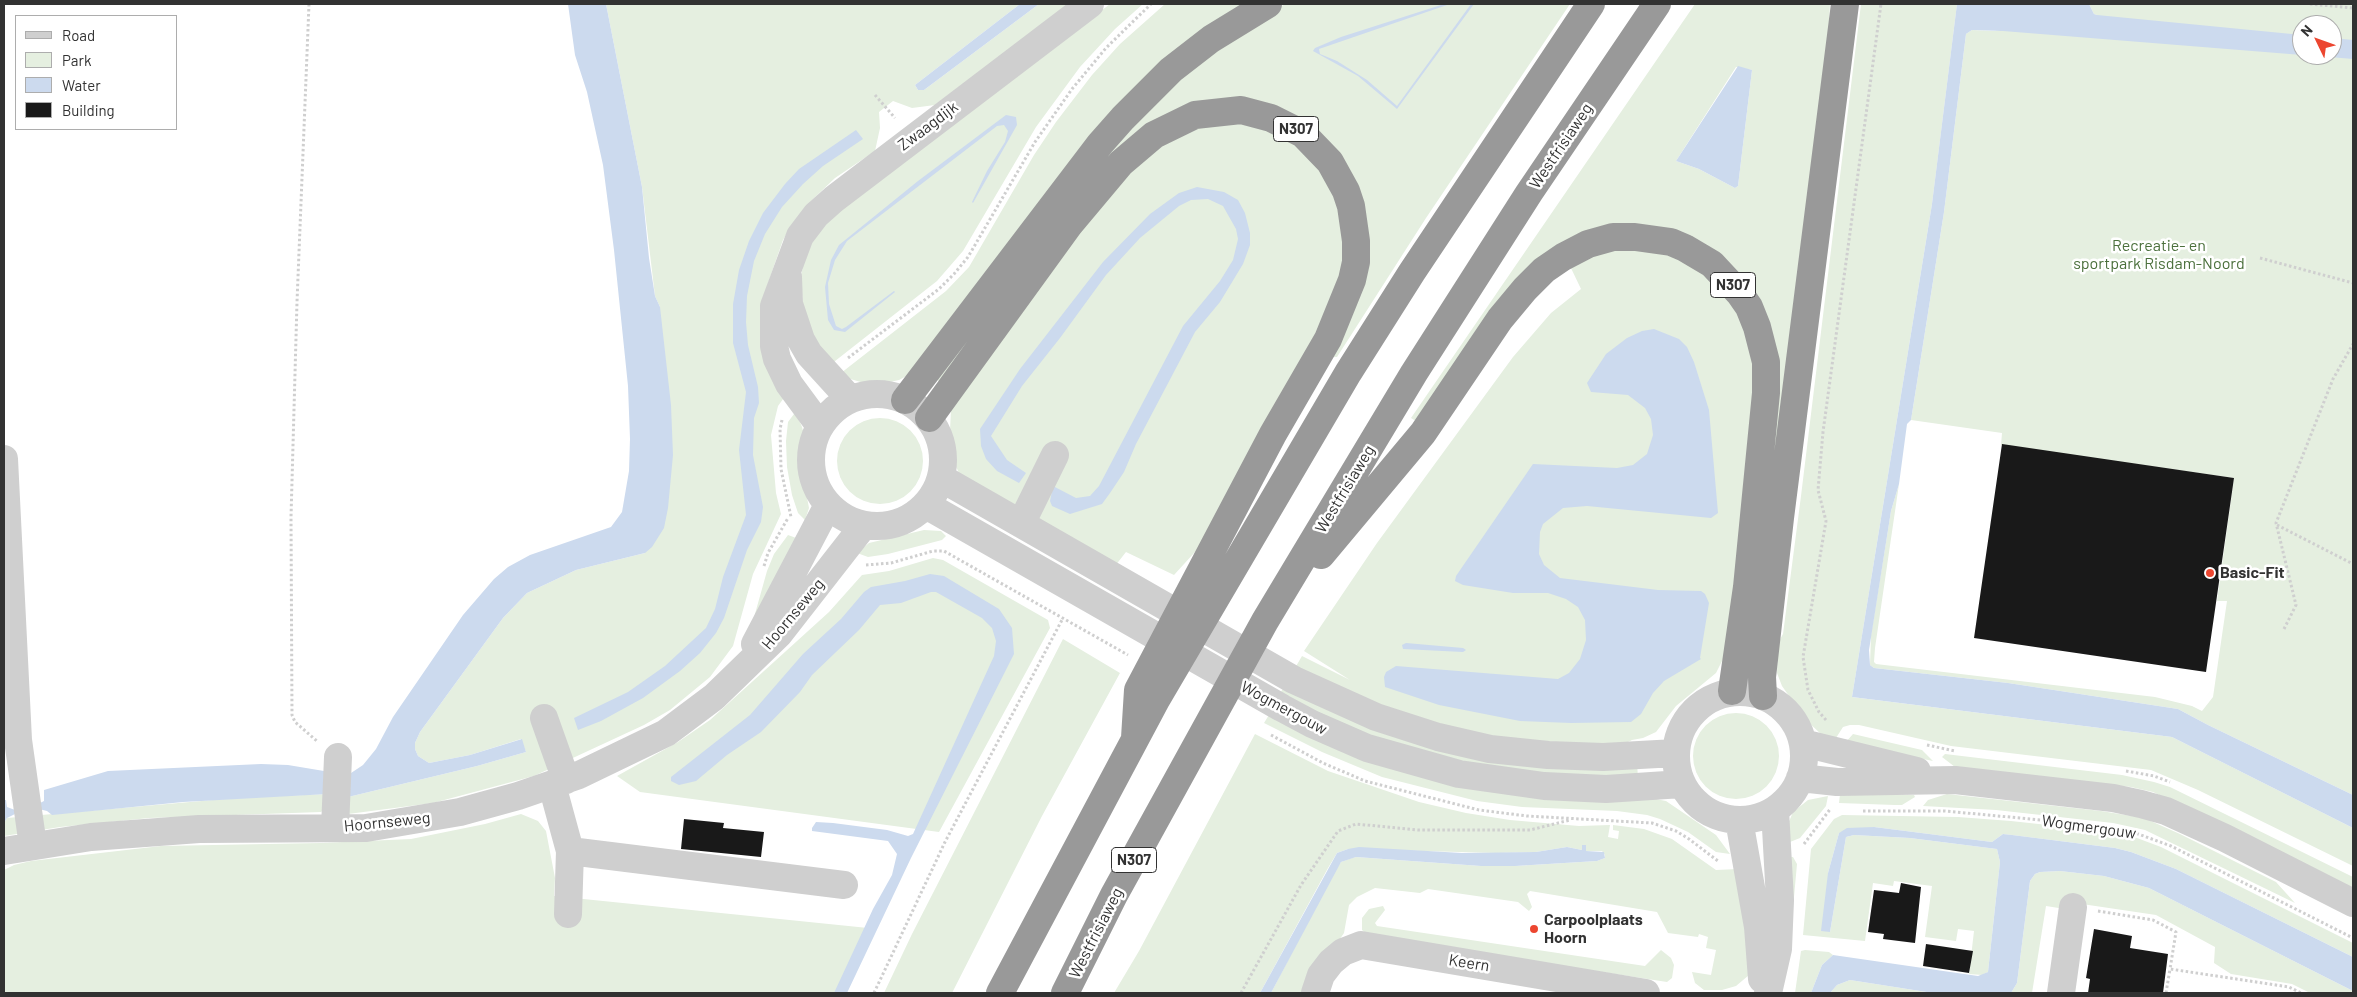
<!DOCTYPE html>
<html>
<head>
<meta charset="utf-8">
<style>
  body { margin:0 }
  #map { position:relative; width:2357px; height:997px; overflow:hidden; background:#fff; font-family:Barlow,sans-serif }
  canvas { display:block }
  .frame { position:absolute; inset:0; border:5px solid #323232; pointer-events:none }
  .legend { position:absolute; left:15px; top:15px; width:162px; height:115px; box-sizing:border-box; background:#fff; border:1px solid #adadad; margin:0; padding:6px 9px; list-style:none; font-size:15px; color:#323232 }
  .legend li { display:flex; align-items:center; gap:10px; height:25px }
  .legend b { width:25px; border:1px solid #adadad }
  .north { position:absolute; left:2292px; top:15px; width:50px; height:50px; box-sizing:border-box; background:#fff; border:1px solid #adadad; border-radius:50%; rotate:312deg; font-size:14px; font-weight:700; line-height:20px; text-align:center; color:#323232 }
  .north::after { content:''; display:block; margin:auto; width:18px; height:22px; background:#ec4630; clip-path:polygon(50% 0,100% 100%,50% 72%,0 100%) }
</style>
</head>
<body>
<div id="map">
<canvas width="2357" height="997"></canvas>
<div class="frame"></div>
<ul class="legend">
<li><b style="height:6px;background:#cfcfcf"></b>Road</li>
<li><b style="height:14px;background:#e5efe0"></b>Park</li>
<li><b style="height:14px;background:#ccdaee"></b>Water</li>
<li><b style="height:14px;background:#191919"></b>Building</li>
</ul>
<div class="north">N</div>
</div>
<script>
const ctx = document.querySelector('canvas').getContext('2d');
ctx.lineJoin = 'round';
function paint(path, color) {
  ctx.fillStyle = color;
  ctx.fill(path, 'evenodd');
}
function toPath(rows) {
  const path = new Path2D();
  for (const r of rows) {
    if (r.length === 3) {
      path.moveTo(r[0] + r[2], r[1]);
      path.arc(r[0], r[1], r[2], 0, 2 * Math.PI);
      continue;
    }
    path.moveTo(r[0], r[1]);
    for (let i = 2; i < r.length; i += 2) path.lineTo(r[i], r[i + 1]);
  }
  return path;
}
function stroke(path, color, width, dash) {
  ctx.strokeStyle = color;
  ctx.lineWidth = width;
  ctx.lineCap = dash ? 'butt' : 'round';
  ctx.setLineDash(dash || []);
  ctx.stroke(path);
}
function drawText(font, color, halo, rows, align = 'center') {
  ctx.font = font + ' Barlow,sans-serif';
  ctx.lineWidth = 5;
  ctx.setLineDash([]);
  ctx.textBaseline = 'middle';
  ctx.strokeStyle = halo;
  ctx.fillStyle = color;
  for (const [text, x, y, turn = 0] of rows) {
    ctx.save();
    ctx.translate(x, y);
    ctx.rotate((+turn || 0) * Math.PI / 180);
    ctx.textAlign = isNaN(turn) ? turn : align;
    if (halo) ctx.strokeText(text, 0, 0);
    ctx.fillText(text, 0, 0);
    ctx.restore();
  }
}
paint(toPath([
  [606,4,1020,4,915,85,918,90,924,90,1039,4,1069,4,935,105,912,108,893,101,879,112,880,128,875,151,835,178,811,201,793,223,783,240,768,283,764,305,786,395,778,406,771,435,776,493,781,514,753,574,733,646,710,677,670,710,644,725,534,776,433,803,348,814,348,797,477,766,526,752,521,739,470,755,429,763,418,756,415,749,415,743,420,732,503,618,527,593,576,570,645,553,660,307,655,296,642,187],
  [1110,4,1143,4,1115,29,1080,67,1036,127,963,251,937,281,830,365,804,322,801,275,807,250,823,224],
  [1165,4,1247,4,1233,12,912,373,899,380,885,383,864,383,847,378,841,373,946,291,969,267,1034,155,1056,122,1092,75,1120,44],
  [1286,4,1570,4,1426,218,1337,357,1331,357,1364,271,1322,137,1177,110,943,384,933,377,1147,101,1270,11],
  [1695,4,1830,4,1827,57,1756,658,1772,420,1733,269,1588,236,1419,423,1411,418],
  [1736,67,1752,70,1738,186,1735,188,1699,169,1676,161],
  [1861,4,1957,4,1932,204,1852,697,2172,737,2353,828,2353,866,2198,790,2151,770,1951,746,1859,725,1850,725,1843,727,1836,738,1822,735,1806,720,1782,686,1777,673,1778,643,1783,634,1801,496],
  [2089,4,2353,4,2353,795,2208,725,2178,709,2008,683,1874,668,1870,665,1871,635,1891,511,1899,484,1875,648,1874,662,1876,664,2155,697,2192,706,2202,711,2213,697,2227,601,2217,601,2234,478,2001,445,2002,433,1911,420,1944,212,1966,34,1972,30,1995,31,2097,15,2094,14],
  [2302,25,2332,25,2332,55,2302,55],
  [1245,122,1262,126,1298,144,1335,187,1347,244,1337,297,1205,541,1174,575,1126,552,1115,566,961,478,955,464,950,431,951,409,1090,212,1149,150,1193,128],
  [1626,248,1662,251,1704,270,1742,316,1756,369,1756,432,1724,657,1716,673,1676,706,1656,732,1643,738,1632,740,1620,746,1552,748,1419,722,1295,668,1302,656,1350,680,1304,651,1377,543,1513,357,1551,313,1581,289,1570,266,1598,254],
  [794,414,797,415,802,427,805,438,801,465,809,508,805,520,798,513,792,495,787,467,786,441,788,422],
  [880,461,43],
  [924,530,941,531,946,536,942,540,888,554,868,557,857,553,869,543],
  [788,535,799,539,753,621,767,571,774,554],
  [933,558,943,560,1048,620,1050,628,939,832,640,792,617,776,678,742,710,720,829,612,862,575,889,571],
  [1063,639,1120,673,1042,816,952,993,884,993,912,934],
  [1287,682,1361,718,1637,763,1638,778,1537,778,1405,751,1279,695],
  [1272,710,1320,735,1666,801,1716,835,1730,854,1716,852,1688,832,1660,819,1647,815,1617,811,1522,807,1477,801,1382,777,1322,752,1264,723],
  [1736,756,43],
  [1255,734,1328,771,1419,802,1466,813,1510,820,1579,826,1610,825,1608,837,1618,839,1619,831,1613,830,1613,825,1644,829,1672,839,1716,870,1738,869,1755,970,1736,986,1722,990,1704,990,1695,983,1692,972,1711,975,1716,950,1706,948,1708,937,1699,934,1698,937,1668,933,1657,912,1530,891,1527,894,1532,907,1529,911,1518,902,1428,889,1420,893,1375,888,1357,897,1349,905,1344,933,1303,993,1271,993,1335,870,1341,862,1349,859,1356,857,1481,866,1515,866,1597,861,1605,858,1605,855,1602,851,1586,851,1586,846,1582,845,1582,850,1567,847,1536,852,1496,853,1348,849,1337,853,1328,868,1260,993,1114,993,1139,951],
  [1853,734,1922,750,1933,761,1845,743],
  [1945,754,2122,775,2154,782,2170,787,2353,877,2353,890,2153,792,2131,787,1955,767,1942,757],
  [328,794,327,806,321,812,149,818,60,827,4,836,4,823,7,818,236,798],
  [1840,794,1914,795,1915,797,1902,805,1895,805,1839,803],
  [1947,794,2101,811,2144,818,2180,834,2276,882,2295,903,2145,830,2113,823,1996,810,1923,806,1928,800],
  [1828,796,1826,806,1800,838,1790,842,1788,824,1793,812,1808,800],
  [521,814,538,821,546,831,555,878,554,896,868,928,835,993,4,993,4,870,14,865,31,861,161,846,321,843,411,839,485,824],
  [1842,815,1958,817,2011,821,2112,832,2137,838,2161,847,2353,943,2353,957,2176,869,2131,852,2115,848,2012,835,2003,834,1992,842,1874,827,1839,833,1828,873,1830,932,1846,837,1854,835,1910,838,1997,849,2000,862,1988,972,1982,975,1969,974,1974,931,1958,929,1956,941,1925,937,1932,886,1894,881,1893,886,1873,883,1865,941,1803,935,1811,849,1834,819],
  [1787,857,1793,857,1797,864,1792,919],
  [2060,871,2104,876,2149,888,2353,991,2353,993,2310,993,2292,984,2231,974,2214,963,2215,947,2156,915,2082,904,2065,909,2046,906,2032,993,2011,993,2017,983,2030,881,2035,874,2040,872],
  [1383,906,1385,910,1375,923,1377,926,1645,966,1661,950,1671,958,1674,965,1672,978,1667,982,1369,936,1362,930,1362,918,1369,909],
  [1805,950,1829,952,1833,955,1822,965,1811,993,1795,993,1801,951],
  [1850,980,1933,993,1830,993,1837,985]
]), '#e5efe0');
paint(toPath([
  [568,4,606,4,642,187,649,258,655,296,660,307,671,405,673,455,668,508,664,528,652,547,645,553,576,570,527,593,503,618,420,732,415,743,415,749,418,756,429,763,470,755,522,739,526,752,477,766,348,797,348,775,363,765,376,749,393,717,463,615,494,579,508,567,530,555,611,527,622,512,629,471,630,439,628,386,614,250,603,165,587,92,575,55],
  [1020,4,1039,4,924,90,918,90,915,85],
  [1444,4,1450,4,1319,49,1320,54,1337,61,1367,80,1397,106,1471,4,1474,4,1397,109,1358,76,1313,51,1315,48,1341,37],
  [1957,4,2089,4,2094,14,2097,15,2302,35,2302,55,2003,31,1972,30,1966,34,1944,212,1911,420,1907,424,1899,484,1891,511,1869,650,1870,665,1874,668,2008,683,2178,709,2208,725,2353,795,2353,828,2172,737,1852,697,1932,204],
  [2332,38,2353,40,2353,59,2306,55,2332,55],
  [1738,66,1752,70,1738,186,1735,188,1699,169,1676,161],
  [1006,115,1016,117,1017,125,973,203,972,202,987,171,1005,142,1008,131,1004,125,997,126,847,241,835,260,828,283,829,304,836,326,842,329,846,327,894,291,895,292,845,332,834,330,828,320,825,287,831,260,839,245,918,181],
  [856,130,863,139,823,166,803,184,782,207,765,234,754,261,747,296,746,322,748,345,758,387,759,403,754,418,753,455,763,507,761,522,747,550,724,618,716,633,700,653,680,671,643,698,601,721,578,730,574,718,628,692,665,666,706,628,715,609,723,577,746,515,739,450,746,392,733,343,733,304,739,270,749,241,763,213,785,184,799,169],
  [1197,187,1224,192,1238,200,1245,213,1250,233,1250,245,1243,264,1220,302,1195,332,1136,444,1124,472,1110,493,1102,504,1070,514,1052,506,1050,501,1053,486,1076,498,1090,496,1099,486,1183,326,1220,281,1233,260,1238,239,1236,229,1223,206,1208,199,1191,200,1179,206,1140,238,1106,275,1060,338,1022,386,991,436,1007,460,1026,473,1019,483,997,471,986,459,981,446,980,429,1020,369,1103,262,1150,214,1179,193],
  [1654,329,1679,339,1687,347,1694,362,1709,410,1718,513,1711,518,1587,506,1563,508,1543,524,1540,532,1539,554,1544,565,1560,578,1658,590,1701,591,1705,594,1709,603,1700,658,1701,659,1664,681,1653,693,1641,714,1631,722,1571,723,1520,721,1439,705,1385,687,1384,677,1386,672,1396,666,1558,679,1569,673,1580,659,1586,640,1585,620,1578,607,1566,599,1548,593,1513,593,1463,585,1455,581,1456,576,1533,464,1617,468,1633,465,1647,454,1653,435,1651,419,1645,408,1628,395,1591,392,1587,383,1606,354,1627,338,1642,331],
  [930,574,944,576,999,609,1012,628,1014,654,911,858,847,993,834,993,873,909,892,875,897,854,888,841,812,831,812,828,816,822,833,823,887,830,908,836,913,834,994,656,996,641,992,628,982,618,936,592,931,592,901,603,880,605,859,630,812,675,800,692,761,732,727,755,696,781,679,785,671,781,671,777,750,715,803,654,841,619,864,592,871,587,905,581],
  [1406,643,1463,648,1466,650,1463,652,1403,649,1402,645],
  [261,764,288,765,330,772,328,794,183,802,52,815,47,811,39,809,38,804,44,801,44,790,108,771],
  [4,800,6,800,7,807,15,810,15,814,7,818,4,823],
  [1874,827,1992,842,2003,834,2012,835,2115,848,2131,852,2176,869,2353,957,2353,991,2149,888,2104,876,2060,871,2040,872,2035,874,2030,881,2017,983,2011,993,1933,993,1850,980,1837,985,1830,993,1811,993,1822,965,1833,955,1978,976,1988,972,2000,862,1997,849,1910,838,1854,835,1846,837,1830,932,1821,931,1828,873,1839,833,1847,828],
  [1582,845,1586,845,1586,851,1604,852,1605,858,1597,861,1515,866,1481,866,1356,857,1341,862,1271,993,1260,993,1337,853,1348,849,1359,847,1462,853,1536,852,1567,847,1582,850]
]), '#ccdaee');
paint(toPath([
  [2002,444,2234,478,2206,672,1974,638],
  [684,819,724,823,723,828,764,832,761,857,681,849],
  [1901,883,1921,887,1915,943,1883,939,1884,934,1868,932,1874,890,1899,893],
  [2094,929,2132,936,2130,948,2168,954,2163,993,2088,993,2090,979,2086,978],
  [1926,944,1973,951,1969,973,1923,966]
]), '#191919');
stroke(toPath([
  [309,4,297,302,291,517,292,715,295,722,318,742],
  [2310,4,2353,8],
  [875,95,895,118],
  [2260,258,2353,283],
  [848,358,939,289,954,274,968,257,1035,142,1072,89,1106,48,1151,4],
  [782,420,780,429,781,469,791,517],
  [2277,525,2353,564],
  [866,565,891,563,933,551,944,551,1128,655],
  [764,566,768,553,788,518],
  [2284,629,2296,605,2276,523,2333,379,2353,344],
  [1826,720,1819,712,1808,690,1803,657,1826,521,1818,490,1823,432,1881,4],
  [1271,735,1323,763,1365,781,1479,810,1527,816,1652,823,1676,831,1689,839,1718,861],
  [1927,745,1955,751],
  [2126,771,2154,776,2170,782],
  [1863,811,1945,811,2052,821,2130,831,2171,846,2353,938],
  [1804,844,1831,808],
  [2098,911,2153,920,2176,932,2170,969,2289,987,2301,993],
  [874,993,945,842,1063,618],
  [1241,993,1301,885,1338,831,1356,824,1418,830,1530,830,1570,820],
  [2166,993,2170,969]
]), '#cfcfcf', 3, [2.5, 2.5]);
stroke(toPath([
  [788,277,789,304,801,340,809,354,850,399],
  [877,460,66],
  [820,426,789,384,777,359,774,346,774,306,800,236,816,215,834,199,1090,4],
  [4,459,18,740,33,846],
  [941,478,1294,680,1376,717,1438,737,1490,749,1548,755,1603,757,1676,753],
  [926,505,1282,708,1312,724,1367,748,1459,774,1544,786,1606,789,1682,784],
  [1021,524,1055,455],
  [755,644,828,505],
  [1740,756,64],
  [544,718,566,780],
  [1803,743,1917,771],
  [1800,778,1837,782,1955,780,2113,798,2141,804,2166,811,2225,838,2353,903],
  [552,785,570,851,844,885],
  [1739,820,1758,927,1762,979],
  [335,828,338,757],
  [4,851,91,837,199,829,366,828,460,812,518,796,579,775,666,733,714,697,779,634,864,525],
  [568,914,570,851],
  [1315,993,1321,975,1331,962,1343,952,1361,945,1646,993],
  [1768,993,1778,949,1780,900,1775,810],
  [2061,993,2073,907]
]), '#cfcfcf', 28);
stroke(toPath([
  [905,400,1100,144,1123,118,1171,70,1211,39,1268,4],
  [929,418,1069,225,1121,163,1154,135,1195,115,1241,110,1271,118,1303,134,1330,162,1346,191,1351,206,1356,241,1356,262,1352,280,1328,339,1273,434,1138,690,1135,738],
  [1321,555,1423,433,1500,319,1525,289,1544,270,1563,257,1588,244,1613,237,1635,237,1671,242,1685,248,1712,264,1740,294,1749,307,1757,327,1766,362,1766,393,1747,587,1732,691],
  [1763,696,1762,677,1780,518,1845,4],
  [1000,993,1156,700,1348,373,1412,272,1591,4],
  [1065,993,1114,895,1265,621,1414,373,1529,193,1657,4]
]), '#999', 28);
for (const [x, y, r, color] of [
  [2210,573,5,"#ec4630"],
  [1534,929,5,"#ec4630"]
]) {
  const dot = new Path2D();
  dot.arc(x, y, r, 0, 2 * Math.PI);
  ctx.fillStyle = color;
  ctx.fill(dot);
  stroke(dot, '#fff', 2);
}
for (const [x, y, w] of [
  [1296,129,45],
  [1733,285,45],
  [1134,860,45]
]) {
  const box = new Path2D();
  box.roundRect(x - w / 2, y - 12.5, w, 25, 4);
  ctx.fillStyle = '#fff';
  ctx.fill(box);
  stroke(box, '#323232', 1);
}
drawText('bold 15px', '#323232', null, [
  ["N307",1296,129],
  ["N307",1733,285],
  ["N307",1134,860]
]);
drawText('16px', '#323232', '#fff', [
  ["Zwaagdijk",928,126,-37],
  ["Westfrisiaweg",1561,146,-56],
  ["Westfrisiaweg",1345,489,-59],
  ["Hoornseweg",793,614,-50],
  ["Wogmergouw",1284,708,28],
  ["Hoornseweg",387,822,-6],
  ["Wogmergouw",2089,827,8],
  ["Westfrisiaweg",1096,933,-63],
  ["Keern",1469,963,9]
]);
drawText('16px', '#4b703c', '#fff', [
  ["Recreatie- en",2159,246],
  ["sportpark Risdam-Noord",2159,264]
]);
drawText('bold 16px', '#323232', '#fff', [
  ["Basic-Fit",2220,573],
  ["Carpoolplaats",1544,920],
  ["Hoorn",1544,938]
], 'left');
</script>
</body>
</html>
